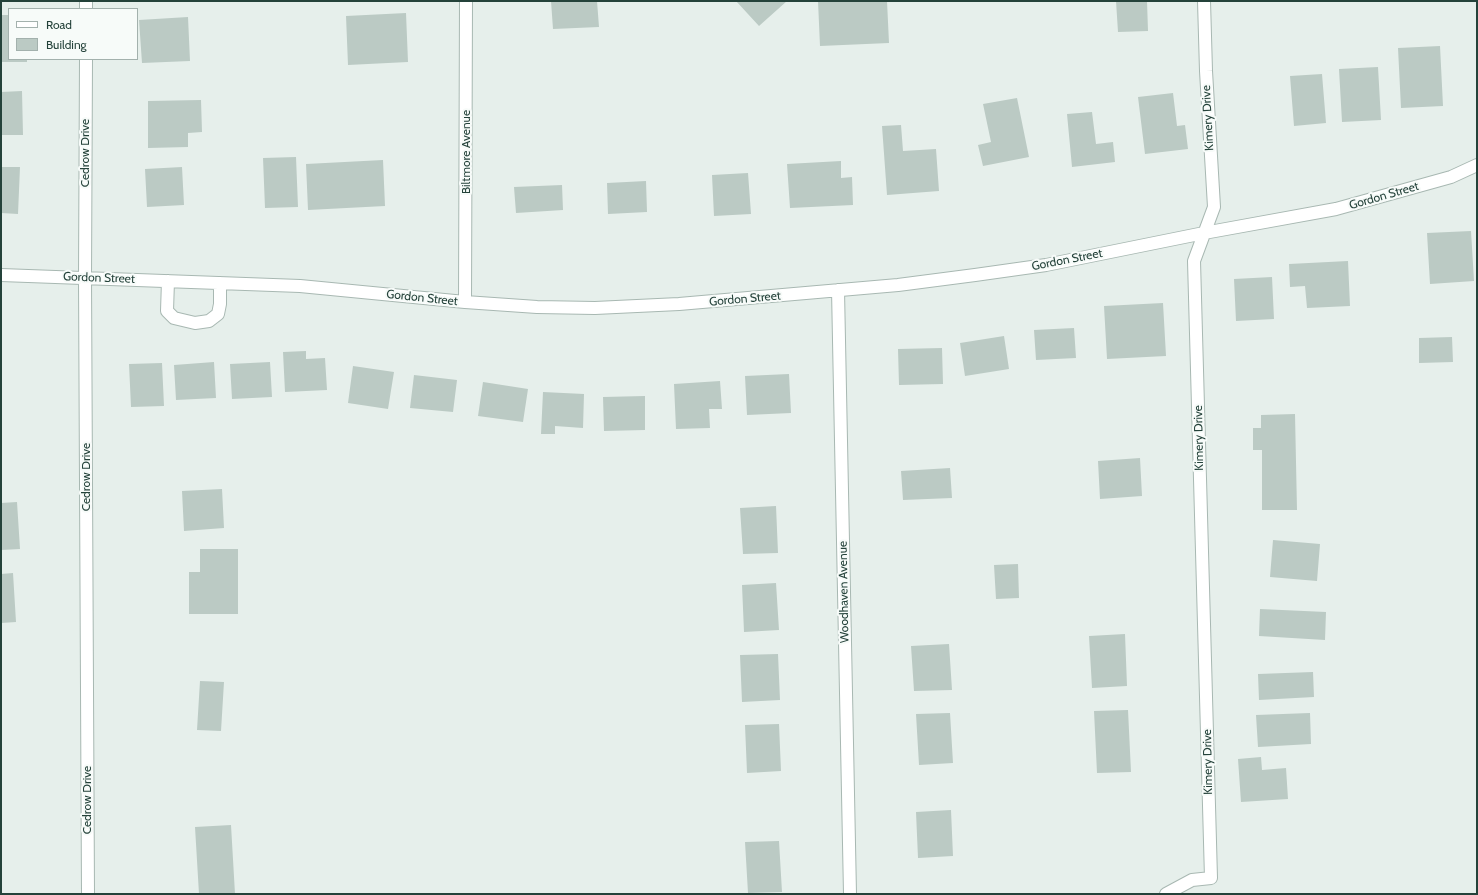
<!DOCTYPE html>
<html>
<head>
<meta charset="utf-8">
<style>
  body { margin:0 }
  #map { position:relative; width:1478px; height:895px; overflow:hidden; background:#e6efeb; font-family:Cabin,sans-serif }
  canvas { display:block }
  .frame { position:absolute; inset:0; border:2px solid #24423a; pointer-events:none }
  .legend { position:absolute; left:8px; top:8px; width:130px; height:52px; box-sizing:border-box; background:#f7fbf9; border:1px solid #a3b1ad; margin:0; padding:5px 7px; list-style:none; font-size:12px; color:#24423a }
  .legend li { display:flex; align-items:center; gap:8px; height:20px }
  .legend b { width:20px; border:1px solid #a3b1ad }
</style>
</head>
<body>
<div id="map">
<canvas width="1478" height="895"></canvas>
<div class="frame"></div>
<ul class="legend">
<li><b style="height:5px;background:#fff"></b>Road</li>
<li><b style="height:11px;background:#bbcac4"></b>Building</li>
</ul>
</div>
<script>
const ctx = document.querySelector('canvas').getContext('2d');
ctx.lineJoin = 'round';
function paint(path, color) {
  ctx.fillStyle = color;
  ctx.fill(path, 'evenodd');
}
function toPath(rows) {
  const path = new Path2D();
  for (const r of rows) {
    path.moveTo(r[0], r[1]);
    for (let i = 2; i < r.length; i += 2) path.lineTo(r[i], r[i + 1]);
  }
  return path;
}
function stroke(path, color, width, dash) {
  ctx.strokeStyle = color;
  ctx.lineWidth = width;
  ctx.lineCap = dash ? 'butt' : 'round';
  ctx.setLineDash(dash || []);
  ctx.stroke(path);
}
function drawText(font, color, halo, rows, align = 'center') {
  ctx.font = font + ' Cabin,sans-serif';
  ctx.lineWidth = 4;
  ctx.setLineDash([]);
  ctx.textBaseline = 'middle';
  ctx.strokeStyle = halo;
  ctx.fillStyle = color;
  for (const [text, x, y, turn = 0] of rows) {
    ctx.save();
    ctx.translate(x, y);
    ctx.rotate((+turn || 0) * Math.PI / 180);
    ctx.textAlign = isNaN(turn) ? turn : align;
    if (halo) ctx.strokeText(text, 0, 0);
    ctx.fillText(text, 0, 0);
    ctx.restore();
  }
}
paint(toPath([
  [551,1,597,1,599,27,553,29],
  [736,1,787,1,759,26],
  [818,1,887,1,889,43,820,46],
  [1116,1,1147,1,1148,31,1118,32],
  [406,13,408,62,348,65,346,16],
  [1,15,9,15,9,59,27,59,27,62,1,62],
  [188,17,190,61,142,63,139,20],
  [1440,46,1443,106,1401,108,1398,48],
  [1378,67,1381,120,1342,122,1339,69],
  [1322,74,1326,123,1294,126,1290,76],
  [22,91,23,135,1,135,1,92],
  [1173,93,1177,126,1185,125,1188,149,1145,154,1138,97],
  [1017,98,1029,157,983,166,978,145,991,142,983,104],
  [201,100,202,132,188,133,188,147,148,148,148,101],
  [1092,112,1096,144,1113,142,1115,162,1072,167,1067,114],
  [901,125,903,151,936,149,939,191,887,195,882,126],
  [296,157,298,207,265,208,263,158],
  [383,160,385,206,308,210,306,164],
  [841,161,841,178,852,177,853,205,790,208,787,164],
  [1,167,20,167,18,214,1,213],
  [182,167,184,205,147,207,145,169],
  [748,173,751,214,714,216,712,175],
  [646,181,647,212,608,214,607,183],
  [562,185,563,210,516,213,514,187],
  [1471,231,1474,281,1430,284,1427,233],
  [1348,261,1350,306,1307,308,1305,286,1290,287,1289,264],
  [1272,277,1274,319,1236,321,1234,279],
  [1163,303,1166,356,1107,359,1104,306],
  [1074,328,1076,358,1036,360,1034,330],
  [1004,336,1009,369,965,376,960,343],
  [1452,337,1453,362,1419,363,1419,338],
  [942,348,943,384,899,385,898,349],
  [306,351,306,359,325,358,327,390,285,392,283,352],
  [214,362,216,398,176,400,174,365],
  [270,362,272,397,232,399,230,364],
  [162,363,164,406,131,407,129,364],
  [353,366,394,372,388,409,348,403],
  [789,374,791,413,747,415,745,376],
  [414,375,457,380,453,412,410,408],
  [720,381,722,409,709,409,710,428,676,429,674,384],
  [483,382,528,389,523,422,478,416],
  [543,392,584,394,583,428,555,426,555,434,541,434],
  [645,396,645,430,604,431,603,397],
  [1295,414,1297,510,1262,510,1262,450,1253,450,1253,428,1261,428,1261,415],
  [1140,458,1142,496,1100,499,1098,461],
  [950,468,952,498,903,500,901,471],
  [222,489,224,528,184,531,182,491],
  [17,502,20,549,1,550,1,503],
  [776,506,778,553,743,554,740,508],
  [1273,540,1320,544,1317,581,1270,577],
  [200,549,238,549,238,614,189,614,189,572,200,572],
  [1018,564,1019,598,996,599,994,565],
  [13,573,16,622,1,623,1,574],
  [776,583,779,630,744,632,742,585],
  [1260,609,1326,612,1325,640,1259,636],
  [1125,634,1127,686,1092,688,1089,636],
  [949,644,952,690,914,691,911,646],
  [778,654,780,700,742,702,740,655],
  [1313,672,1314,697,1259,700,1258,674],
  [200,681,224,682,221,731,197,730],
  [1128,710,1131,772,1097,773,1094,711],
  [950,713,953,763,919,765,916,714],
  [1310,713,1311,744,1258,747,1256,715],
  [779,724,781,771,747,773,745,725],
  [1261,757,1262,770,1286,768,1288,799,1241,802,1238,759],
  [951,810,953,856,918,858,916,812],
  [231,825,235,894,199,894,195,827],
  [779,841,782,892,748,893,745,842]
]), '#bbcac4');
const minor = toPath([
  [86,9,86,1],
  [86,59,85,278,88,894],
  [1,275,300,286,465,302,537,307,595,308,679,304,898,285,975,275,1046,265,1204,233,1336,209,1451,177,1477,165],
  [168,281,167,311,174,318,195,323,209,321,218,314,220,304,220,283],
  [838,290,850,894],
  [465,302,466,1],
  [1166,894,1192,880,1211,878,1194,261,1214,207,1206,71,1204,1]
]);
stroke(minor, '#a8b8b2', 14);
stroke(minor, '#fff', 12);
drawText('12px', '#24423a', '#f7fbf9', [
  ["Kimery Drive",1208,118,-93],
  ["Biltmore Avenue",466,152,-90],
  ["Cedrow Drive",85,153,-90],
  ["Gordon Street",1384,196,-16],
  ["Gordon Street",1067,260,-11],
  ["Gordon Street",99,278,2],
  ["Gordon Street",422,298,6],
  ["Gordon Street",745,299,-5],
  ["Kimery Drive",1199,438,-91],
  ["Cedrow Drive",86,477,-90],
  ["Woodhaven Avenue",844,592,-91],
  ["Kimery Drive",1208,762,-91],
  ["Cedrow Drive",87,800,-90]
]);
</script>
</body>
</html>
